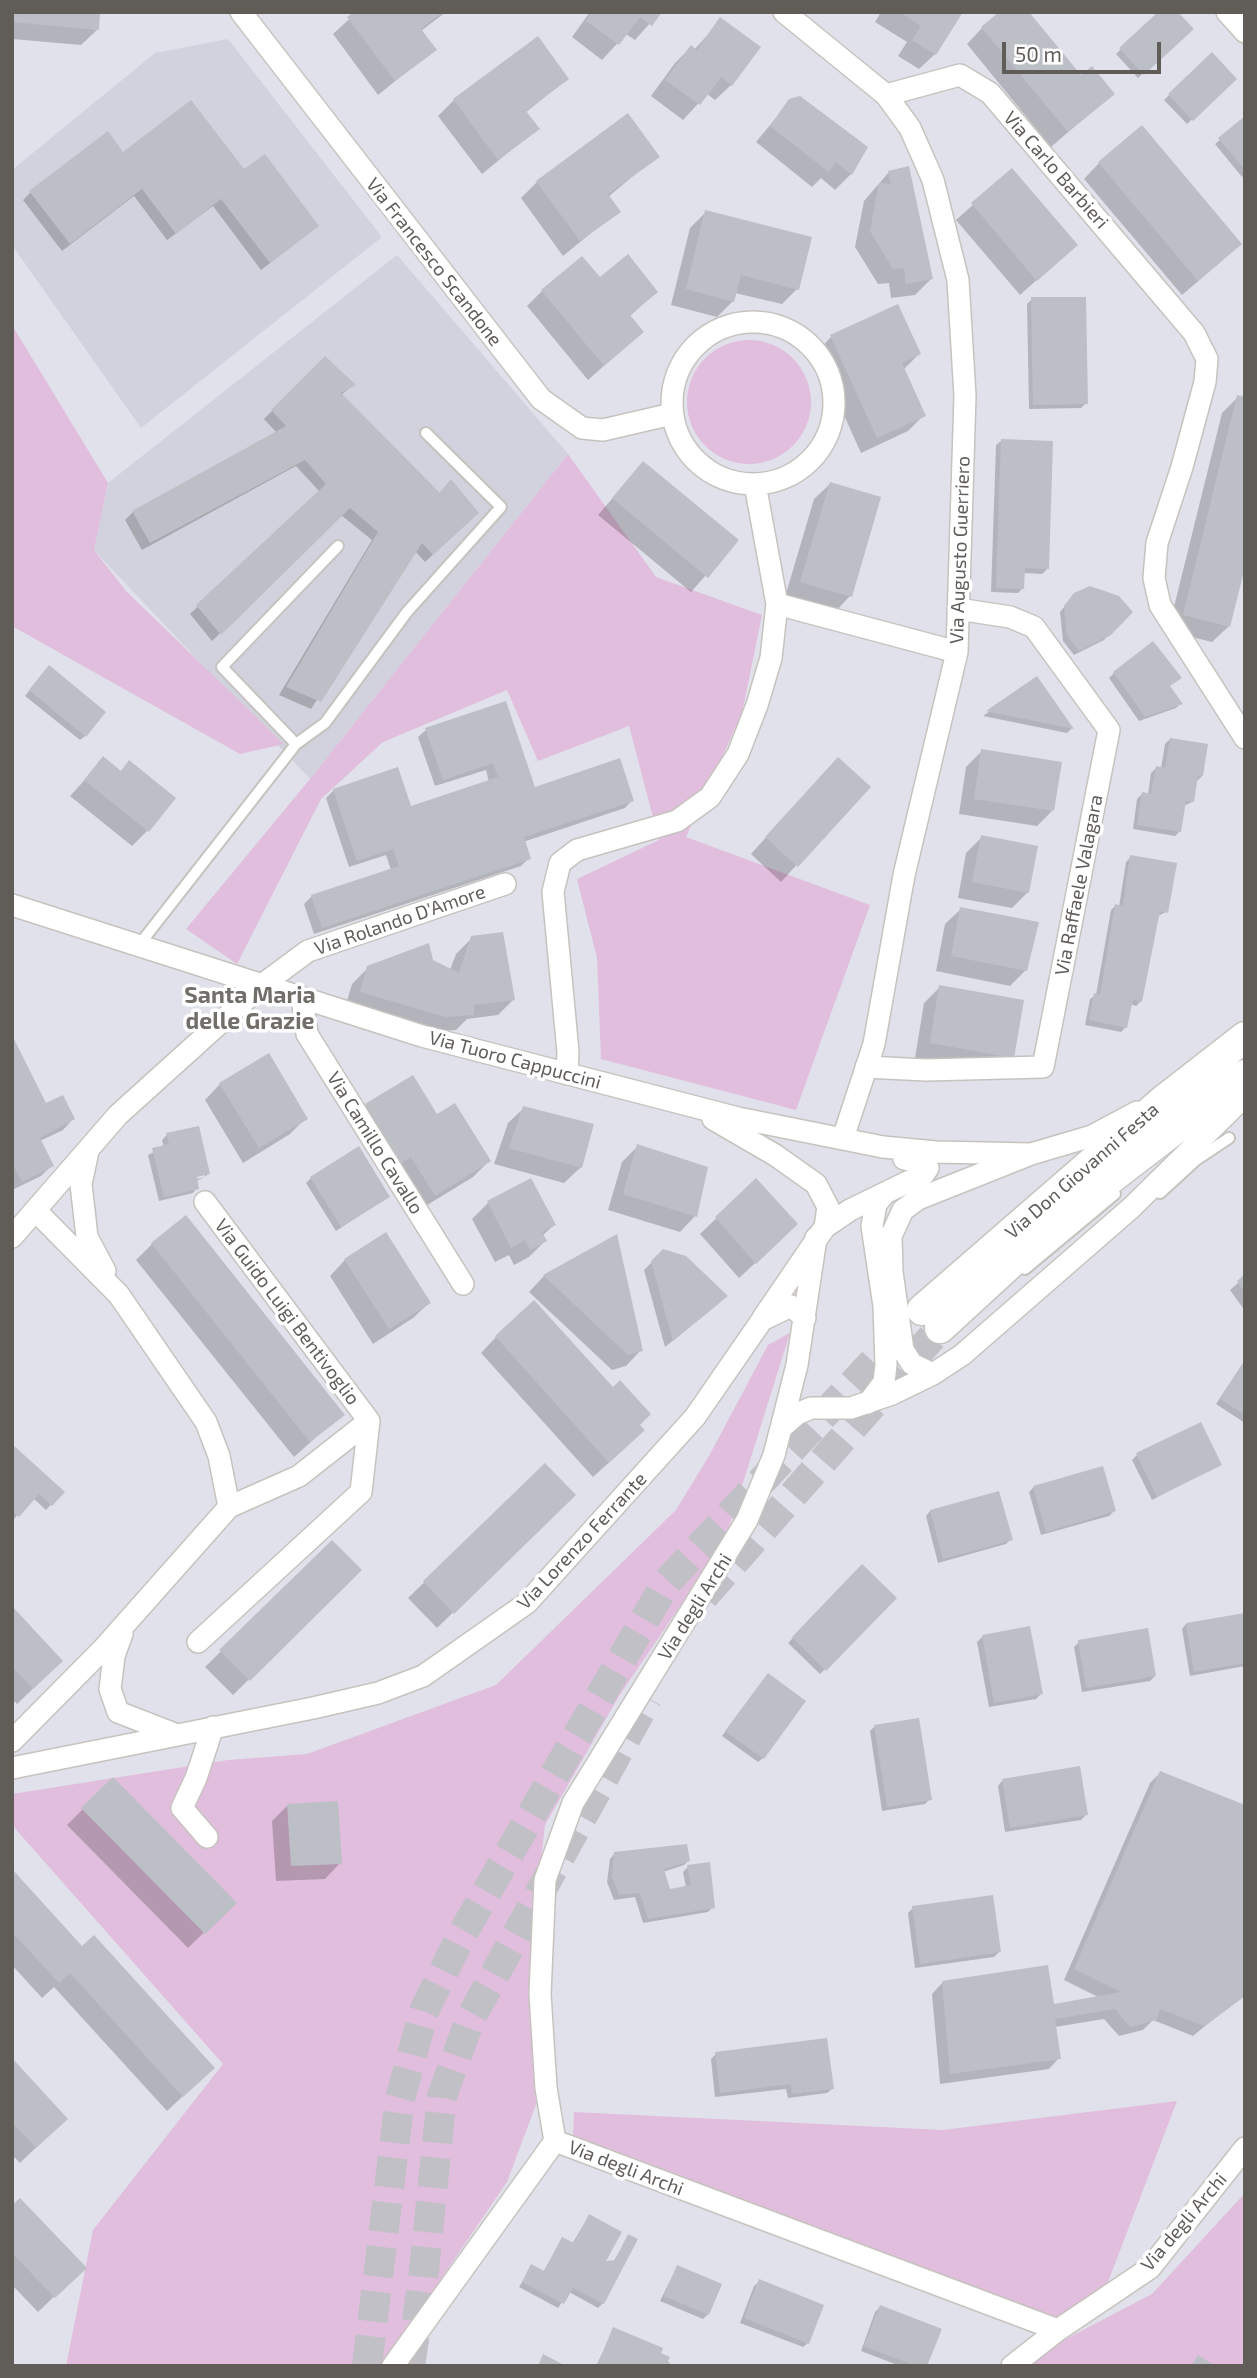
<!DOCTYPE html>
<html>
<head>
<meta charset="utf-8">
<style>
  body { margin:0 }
  #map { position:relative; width:1257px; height:2378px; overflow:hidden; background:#e0e1ea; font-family:"Exo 2",sans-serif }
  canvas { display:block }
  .frame { position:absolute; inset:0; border:14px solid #605d59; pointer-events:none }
  .scale { position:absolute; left:1002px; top:42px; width:159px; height:32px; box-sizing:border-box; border:4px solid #605d59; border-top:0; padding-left:9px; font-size:21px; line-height:24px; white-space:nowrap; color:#605d59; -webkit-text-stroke:5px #fff; paint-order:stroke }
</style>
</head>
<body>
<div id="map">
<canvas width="1257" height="2378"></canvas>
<div class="frame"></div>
<div class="scale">50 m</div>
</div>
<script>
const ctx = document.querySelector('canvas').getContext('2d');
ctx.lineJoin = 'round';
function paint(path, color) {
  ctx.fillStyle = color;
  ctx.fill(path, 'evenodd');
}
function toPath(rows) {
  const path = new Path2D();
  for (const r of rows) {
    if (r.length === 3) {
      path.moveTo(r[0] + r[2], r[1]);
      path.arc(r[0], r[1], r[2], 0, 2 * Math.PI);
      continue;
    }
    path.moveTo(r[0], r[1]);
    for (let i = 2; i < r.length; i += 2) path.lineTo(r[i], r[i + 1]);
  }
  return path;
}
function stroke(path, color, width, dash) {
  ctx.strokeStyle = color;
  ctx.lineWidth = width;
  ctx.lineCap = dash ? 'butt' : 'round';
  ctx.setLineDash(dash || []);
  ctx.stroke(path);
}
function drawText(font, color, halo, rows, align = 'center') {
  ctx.font = font + ' "Exo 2",sans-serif';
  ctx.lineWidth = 7;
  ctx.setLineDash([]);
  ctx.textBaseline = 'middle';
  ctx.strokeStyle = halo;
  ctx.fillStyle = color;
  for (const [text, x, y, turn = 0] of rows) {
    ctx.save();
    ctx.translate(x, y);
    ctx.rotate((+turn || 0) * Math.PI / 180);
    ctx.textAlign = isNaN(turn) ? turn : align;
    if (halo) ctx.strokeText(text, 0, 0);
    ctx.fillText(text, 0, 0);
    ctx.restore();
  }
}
paint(toPath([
  [228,39,382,237,141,428,12,245,12,170,155,53],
  [397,255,568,454,310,779,94,550,108,483]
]), '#d1d2dd');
paint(toPath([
  [12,325,108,483,94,550,126,591,284,744,240,754,12,626],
  [749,402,62],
  [568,454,656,577,762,615,742,713,686,837,870,905,796,1110,601,1059,597,958,577,879,659,840,629,726,538,761,507,690,383,742,321,799,237,964,186,929,310,779],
  [790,1333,725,1540,619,1696,545,1825,533,1934,537,2102,507,2182,387,2358,376,2366,66,2366,93,2230,223,2064,12,1825,12,1794,228,1760,307,1754,496,1685,676,1510,709,1456,768,1345],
  [1177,2101,1108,2282,1057,2318,573,2140,574,2112,943,2130],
  [1245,2193,1245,2366,1014,2366,1152,2294]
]), '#e1bedd');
paint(toPath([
  [12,12,97,30,81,45,12,39],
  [357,12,446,12,421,31,434,50,378,95,333,34],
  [590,12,660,12,635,40,626,34,602,60,572,37],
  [881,12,961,12,935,54,919,69,898,56,907,42,875,22],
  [1160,12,1191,29,1138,78,1116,54],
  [721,20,731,85,715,100,707,94,683,120,651,96,675,63,691,47,694,50],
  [982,28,1081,78,1112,94,1051,147,967,44],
  [537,39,567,79,525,113,537,129,482,174,438,116,454,100],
  [1212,55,1235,79,1187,124,1164,100],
  [790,101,866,147,851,174,835,190,821,178,812,187,756,142],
  [1245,118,1245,174,1242,177,1215,144],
  [123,155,244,172,309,233,261,270,213,206,167,240,134,196,62,251,23,200,31,192],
  [657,156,608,197,618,211,563,256,521,198,537,182],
  [1099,163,1224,259,1182,295,1084,179],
  [1012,170,1076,245,1020,295,956,220],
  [889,172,931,279,915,295,891,298,889,283,878,284,855,247,864,201],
  [706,212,797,289,782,304,735,293,733,301,717,317,671,305,690,228],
  [599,280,656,292,629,317,642,332,588,380,527,306,542,291],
  [1032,299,1086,403,1081,408,1029,409,1027,304],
  [831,337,919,354,903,370,923,416,908,431,861,453,816,353],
  [325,358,353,385,341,395,439,494,450,481,469,521,425,562,415,551,311,709,279,695,372,540,341,515,212,641,190,614,320,492,296,466,142,550,125,520,133,512,277,433,264,419],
  [1238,397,1245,560,1228,627,1212,642,1168,631,1222,413],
  [1001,441,1047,569,1042,574,1023,573,1023,588,1018,593,991,592,996,445],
  [643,463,736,541,691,592,598,515],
  [830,484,879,499,850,596,835,612,785,597,814,499],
  [1069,601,1130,612,1104,640,1074,655,1063,641,1060,612],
  [44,672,85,736,80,740,25,696],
  [1114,673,1181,703,1176,708,1139,721,1109,678],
  [1037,678,1072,728,1067,733,983,716],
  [505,703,533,789,632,800,625,808,523,842,529,858,521,866,314,934,304,904,312,896,391,870,386,855,349,867,326,798,334,790,410,808,489,782,486,770,435,786,418,737,426,730],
  [1170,739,1202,776,1197,781,1192,802,1184,806,1180,831,1175,836,1133,829,1137,799,1142,794,1148,795,1151,773,1156,768,1161,769,1165,744],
  [982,751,1052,811,1037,826,959,814,966,767],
  [104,759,120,772,129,762,148,830,132,846,70,796],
  [822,775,868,787,781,882,751,854],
  [982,837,1028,892,1012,908,958,898,966,853],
  [1131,857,1166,912,1158,916,1141,1001,1136,1006,1130,1004,1126,1027,1121,1032,1085,1025,1090,999,1096,995,1111,910,1115,906,1119,907,1126,862],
  [961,909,1026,970,1010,986,936,971,945,924],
  [472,938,513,1000,498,1015,467,1019,456,1030,429,1032,345,1008,352,984,368,968,431,962,450,970,456,954],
  [940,987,1012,1057,997,1073,915,1058,924,1003],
  [13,1040,46,1105,73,1119,63,1130,40,1141,52,1165,41,1176,12,1190],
  [220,1084,306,1118,290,1134,243,1163,205,1100],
  [366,1106,437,1116,489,1161,473,1177,419,1210,351,1122],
  [524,1108,592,1125,580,1168,564,1183,494,1164,508,1123],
  [167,1135,208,1174,205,1177,205,1174,188,1178,189,1181,205,1177,196,1181,197,1188,193,1193,159,1201,148,1155,164,1147,162,1140],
  [638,1146,695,1216,680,1232,608,1210,622,1162],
  [311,1178,388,1197,336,1231,306,1183],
  [756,1180,780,1240,739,1278,700,1234],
  [488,1203,554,1225,542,1236,545,1241,529,1257,514,1265,509,1255,495,1262,472,1219],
  [616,1236,641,1350,626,1366,612,1370,529,1292,544,1276],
  [152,1244,342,1414,294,1457,136,1260],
  [663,1251,718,1304,665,1347,644,1270],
  [345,1260,429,1303,413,1318,373,1344,330,1276],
  [1245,1277,1245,1311,1230,1290],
  [496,1337,612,1389,638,1425,627,1446,593,1477,481,1353],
  [1245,1360,1245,1423,1216,1404],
  [12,1447,63,1492,46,1510,33,1498,13,1520],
  [1137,1455,1220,1464,1152,1500,1132,1460],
  [545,1465,574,1495,437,1628,408,1598],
  [1034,1487,1114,1511,1109,1516,1041,1535,1029,1492],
  [930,1511,1011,1539,1006,1544,938,1563,926,1516],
  [332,1542,360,1570,233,1695,205,1667],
  [862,1567,895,1598,820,1674,788,1643],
  [12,1608,45,1677,17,1704,12,1699],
  [1245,1615,1245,1666,1190,1676,1182,1629,1186,1624],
  [982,1637,1041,1694,1036,1699,989,1707,977,1642],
  [1079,1642,1155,1676,1150,1681,1082,1692,1074,1647],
  [763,1680,763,1758,758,1762,722,1736],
  [875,1726,930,1799,925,1804,882,1811,870,1731],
  [1160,1773,1245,1993,1193,2036,1153,2020,1143,2030,1119,2036,1104,2019,1055,2027,1059,2058,1049,2069,940,2084,932,1994,942,1983,1053,2006,1100,1998,1064,1980,1150,1783],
  [113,1779,234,1903,188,1948,67,1825],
  [1002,1781,1086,1815,1081,1820,1005,1832,998,1786],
  [288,1805,340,1863,325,1879,276,1881,272,1821],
  [615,1853,689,1860,684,1865,663,1872,669,1891,686,1887,683,1872,688,1867,713,1907,708,1912,643,1923,635,1897,614,1900,607,1882,610,1859],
  [12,1871,197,2083,167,2111,54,1987,42,1998,12,1965],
  [913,1908,999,1952,994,1957,915,1968,908,1913],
  [716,2054,832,2089,827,2093,788,2098,786,2089,715,2097,711,2059],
  [12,2061,50,2134,20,2163,12,2155],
  [12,2207,84,2268,38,2312,12,2285],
  [589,2216,603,2263,613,2262,629,2236,603,2303,598,2308,569,2292,558,2308,519,2287,532,2266,543,2272,563,2239,572,2244],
  [677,2267,708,2314,703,2319,660,2301],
  [759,2282,808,2343,803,2347,740,2323,754,2286],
  [880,2307,925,2366,900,2366,861,2351,875,2312],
  [614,2329,659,2354,670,2366,596,2366]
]), '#0003');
paint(toPath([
  [12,12,100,12,99,30,12,22],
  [354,12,443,12,421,29,437,50,395,81,347,17],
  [592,12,662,12,652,26,640,17,619,45,586,21],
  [900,12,963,12,936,55,912,40,921,26],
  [999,12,1029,12,1081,75,1092,66,1115,94,1068,132,981,27],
  [1158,12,1178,12,1194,29,1144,75,1119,48],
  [720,17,761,47,732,86,721,77,700,105,665,80,691,45,697,50],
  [538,36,569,79,526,111,540,129,498,160,453,99],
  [1212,52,1237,79,1193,121,1168,94],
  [800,96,868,147,852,175,836,162,829,172,770,126,789,99],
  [191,100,244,169,265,154,319,226,270,263,221,199,176,234,142,189,70,244,29,191,108,131,123,152],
  [628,113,660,157,608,194,621,212,580,241,536,181],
  [1245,116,1245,170,1218,138],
  [1142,125,1242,244,1198,281,1098,162],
  [909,166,933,279,906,284,904,268,893,269,870,231,879,183,891,184,888,171],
  [1012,168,1078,245,1037,281,971,203],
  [705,210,812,237,799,290,741,275,734,302,686,289],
  [628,254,658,292,630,315,644,332,604,366,541,290,582,256,600,277],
  [1031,297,1086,297,1088,404,1033,405],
  [898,304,921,354,902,363,926,416,877,438,830,335],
  [325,356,356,385,341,393,440,493,451,479,479,513,433,555,422,543,321,702,286,687,378,532,350,508,221,635,196,605,326,484,305,460,150,543,132,511,286,426,271,410],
  [1237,395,1245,397,1245,567,1230,627,1183,615],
  [1001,439,1053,441,1049,569,1025,568,1024,589,996,588],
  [643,461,739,540,708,578,612,498],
  [830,482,881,497,852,597,800,582],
  [1090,586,1119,596,1133,612,1111,635,1079,651,1067,635,1064,606,1074,593],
  [1153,641,1182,678,1170,686,1183,704,1145,717,1113,672],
  [49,665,106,712,86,737,29,690],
  [1037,676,1074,729,986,711],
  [506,701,535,787,620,758,634,801,524,837,531,859,322,928,311,895,399,866,393,849,357,861,333,789,398,767,411,806,498,777,493,763,443,780,425,728],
  [1170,738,1208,744,1203,776,1198,776,1194,802,1186,801,1181,832,1137,825,1142,792,1151,794,1156,766,1165,768],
  [981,749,1062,762,1054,811,974,799],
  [103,756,121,771,129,760,176,798,149,832,84,780],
  [838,757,871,787,798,867,765,837],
  [981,835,1038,846,1029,893,972,882],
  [1130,855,1177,863,1168,913,1160,911,1142,1002,1133,999,1127,1028,1089,1020,1094,993,1100,995,1115,904,1123,906],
  [960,907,1039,922,1027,971,951,956],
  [503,932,515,1000,474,1005,474,1015,446,1017,360,992,367,966,429,943,433,960,459,973,471,936],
  [939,985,1024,1000,1014,1058,930,1043],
  [12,1035,46,1103,63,1095,75,1119,40,1138,54,1166,22,1182,12,1163],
  [269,1053,308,1119,259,1148,219,1083],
  [413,1075,437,1114,455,1103,491,1161,435,1196,411,1157,401,1163,365,1104],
  [523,1106,594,1124,582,1168,509,1148],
  [199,1126,210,1174,197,1177,199,1189,164,1197,152,1148,169,1144,166,1133],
  [637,1144,708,1167,697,1217,623,1194],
  [359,1146,390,1197,341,1227,310,1177],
  [531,1178,556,1225,542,1232,547,1241,530,1250,525,1240,511,1248,487,1201],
  [756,1178,798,1224,756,1264,715,1217],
  [186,1215,345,1415,310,1442,151,1243],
  [386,1232,431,1303,389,1329,344,1259],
  [617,1234,643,1351,628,1355,543,1275],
  [663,1249,686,1256,728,1296,673,1341,651,1261],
  [1245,1274,1245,1293,1237,1281],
  [534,1300,613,1387,620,1380,651,1414,640,1425,645,1430,609,1463,495,1336],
  [1245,1360,1245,1415,1220,1399],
  [1201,1422,1222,1465,1157,1497,1136,1453],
  [12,1444,65,1492,52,1506,39,1494,19,1517,12,1511],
  [545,1463,576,1495,454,1614,423,1581],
  [1103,1466,1116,1511,1046,1532,1033,1486],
  [999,1491,1013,1540,943,1559,930,1510],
  [332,1540,362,1570,250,1681,219,1650],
  [862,1564,897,1598,826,1671,792,1637],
  [12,1606,63,1661,33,1689,12,1666],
  [1245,1613,1245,1663,1194,1672,1186,1623],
  [1030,1626,1043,1694,994,1703,982,1635],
  [1148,1628,1156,1676,1086,1688,1078,1640],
  [768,1673,806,1701,764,1759,725,1731],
  [919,1718,932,1800,887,1807,874,1725],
  [1080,1766,1088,1815,1010,1828,1002,1779],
  [1160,1771,1245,1805,1245,1996,1205,2026,1160,2009,1156,2020,1130,2027,1115,2009,1055,2019,1061,2059,950,2074,942,1981,1048,1965,1054,2004,1121,1992,1074,1969],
  [113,1777,237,1903,205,1934,81,1808],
  [338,1801,342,1864,291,1866,287,1804],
  [687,1844,690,1861,664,1869,670,1889,691,1885,687,1865,710,1862,715,1908,648,1919,640,1893,619,1895,612,1877,614,1852],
  [12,1869,82,1946,94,1935,215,2068,183,2097,70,1973,59,1983,12,1932],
  [993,1895,1001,1952,920,1964,912,1906],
  [827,2038,834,2089,792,2094,791,2084,720,2093,715,2052],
  [12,2058,68,2119,36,2148,12,2122],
  [20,2198,87,2268,55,2298,12,2253,12,2205],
  [589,2214,622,2232,606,2261,615,2260,628,2234,638,2239,604,2304,573,2288,564,2304,522,2282,531,2264,544,2271,562,2237,574,2243],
  [677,2265,722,2284,709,2315,664,2296],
  [759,2279,824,2305,809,2344,744,2318],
  [880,2305,942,2329,927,2366,916,2366,864,2346],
  [613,2327,663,2348,661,2353,670,2357,668,2361,672,2366,597,2366],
  [543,2354,566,2366,538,2366],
  [1198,2355,1215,2366,1191,2366]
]), '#bcbfc6');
stroke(toPath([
  [704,1596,940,1328],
  [367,2366,400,2099,424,2011,461,1936,666,1583,922,1310],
  [410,2366,423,2280,442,2096,471,2017,648,1698]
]), '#c0c0c6', 30, [30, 15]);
const lane = toPath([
  [296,744,222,667,338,546],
  [139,945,296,744,325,723,407,612,501,507,426,433],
  [1160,1193,1196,1160,1229,1138],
  [1025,1269,1115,1194]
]);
const street = toPath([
  [241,12,541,399,582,428,603,430,672,414],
  [784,12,886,95,910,128,933,180,958,280,965,396,957,652,904,875,874,1044,843,1138],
  [1227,12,1245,32],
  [886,95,960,75,990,93,1194,333,1207,359,1205,382,1182,467,1157,543,1154,578,1160,605,1245,738],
  [753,403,81],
  [755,484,777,604,957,652],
  [12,905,422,1036,738,1118,883,1147,936,1152,1031,1154],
  [302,998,307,1034,463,1284],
  [866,1067,926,1070,1043,1067,1109,730,1034,627,1010,617,958,609],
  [567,1074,568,1052,553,892,560,863,577,850,677,821,710,797,738,754,757,705,771,658,777,604],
  [713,1119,775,1155,816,1184,828,1207,825,1227],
  [88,1151,81,1184,87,1237,105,1271],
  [205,1202,369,1421,299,1476,229,1507],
  [12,1237,118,1115,262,985,308,951,505,884],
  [816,1238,797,1365,781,1428,797,1414,811,1408,851,1408,892,1394,933,1374,962,1355,1131,1208,1245,1096],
  [763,1318,825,1227,850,1210,924,1174,928,1168,926,1163,904,1159],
  [933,1374,912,1364,903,1350,892,1272,891,1236,903,1210,918,1199,1031,1154,1092,1136,1137,1112],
  [868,1403,884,1382,886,1365,884,1306,872,1226,876,1204,885,1193],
  [122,1634,114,1656,110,1689,118,1712,172,1733],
  [198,1642,361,1492,369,1421],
  [12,1741,103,1649,229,1507,219,1456,206,1422,119,1295,36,1211],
  [12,1768,313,1708,378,1693,423,1676,527,1603,695,1417,762,1320,791,1306,805,1318],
  [207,1837,182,1808,196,1778,213,1727],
  [555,2141,1058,2330,1150,2268,1245,2148],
  [555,2141,546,2088,540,1994,545,1880,573,1803,747,1520,774,1455,781,1428],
  [393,2366,555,2141],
  [1012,2366,1058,2330]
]);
const secondary = toPath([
  [922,1310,1164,1100,1245,1037],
  [940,1328,1062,1216,1245,1075]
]);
stroke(lane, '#c6c3bf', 14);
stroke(street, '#c6c3bf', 24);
stroke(secondary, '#c8c4c0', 33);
stroke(lane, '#fff', 10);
stroke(street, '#fff', 21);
stroke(secondary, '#fff', 30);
drawText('19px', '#605d59', '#fff', [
  ["Via Carlo Barbieri",1056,170,49],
  ["Via Francesco Scandone",434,262,52],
  ["Via Augusto Guerriero",960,550,-88],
  ["Via Raffaele Valagara",1079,885,-79],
  ["Via Rolando D'Amore",400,920,-19],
  ["Via Tuoro Cappuccini",515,1060,15],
  ["Via Camillo Cavallo",375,1143,58],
  ["Via Don Giovanni Festa",1082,1171,-41],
  ["Via Guido Luigi Bentivoglio",287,1312,53],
  ["Via Lorenzo Ferrante",582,1541,-47],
  ["Via degli Archi",695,1607,-58],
  ["Via degli Archi",626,2168,21],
  ["Via degli Archi",1184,2222,-50]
]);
drawText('bold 23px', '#726e6a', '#fff', [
  ["Santa Maria",250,995],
  ["delle Grazie",250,1021]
]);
</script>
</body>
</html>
